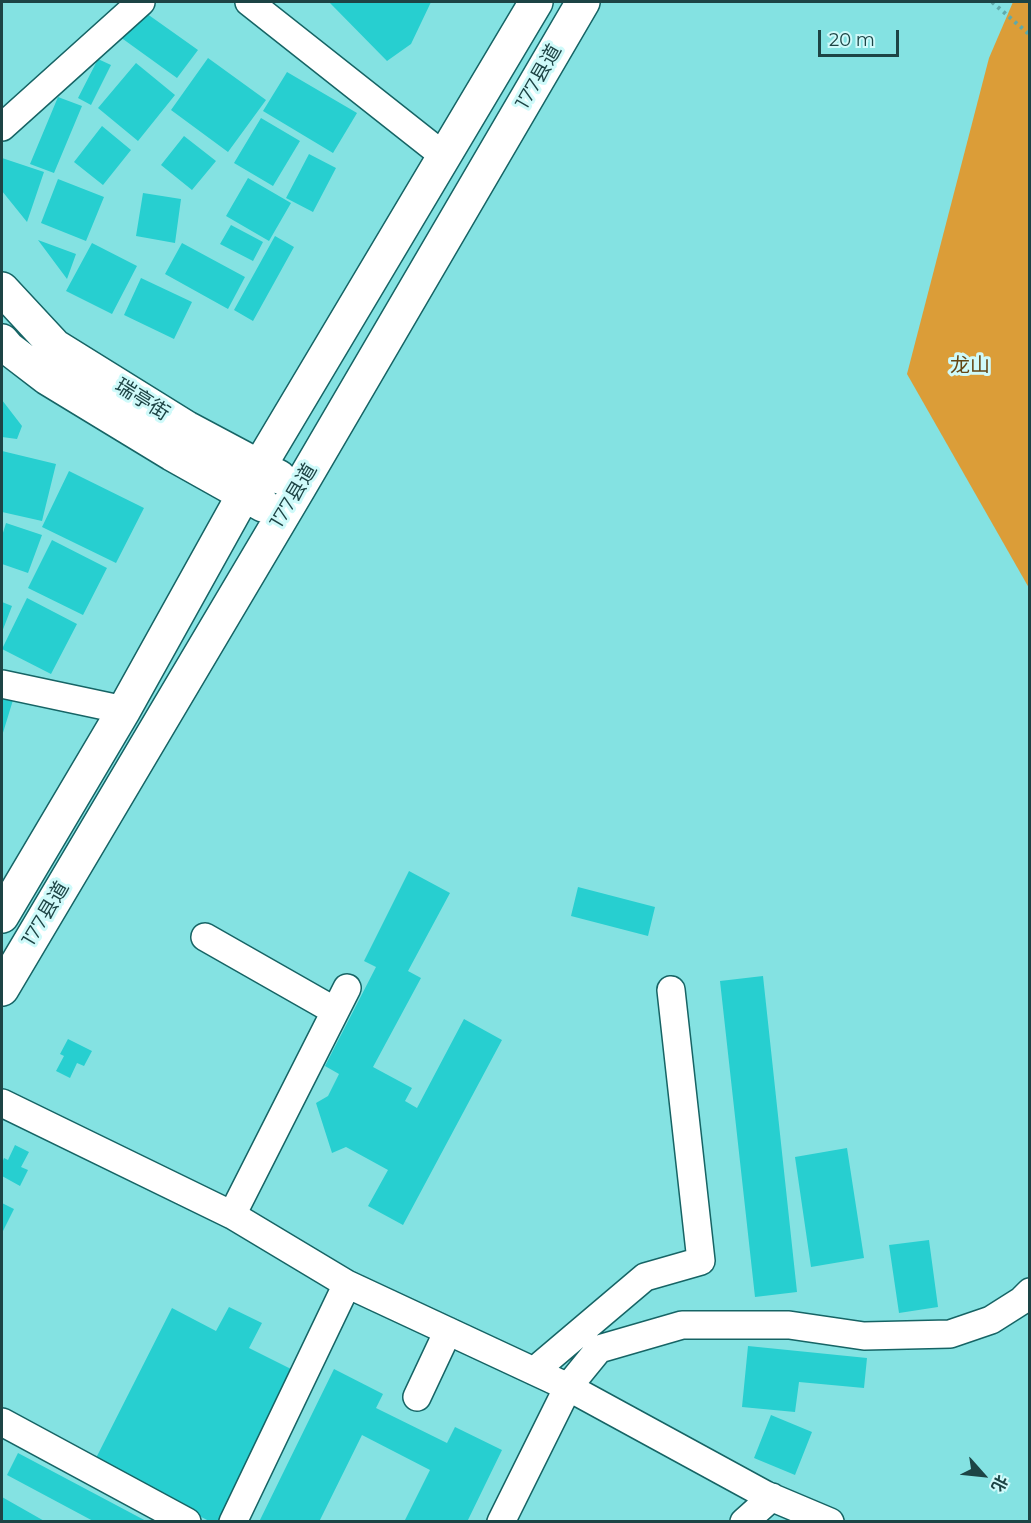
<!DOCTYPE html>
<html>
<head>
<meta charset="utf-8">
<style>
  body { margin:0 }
  #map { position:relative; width:1031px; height:1523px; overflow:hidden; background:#84e2e2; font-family:Montserrat,"Noto Sans SC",sans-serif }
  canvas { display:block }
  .frame { position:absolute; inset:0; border:3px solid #1d4445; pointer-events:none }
  .north { position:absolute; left:953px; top:1445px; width:60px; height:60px; -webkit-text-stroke:4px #cffafa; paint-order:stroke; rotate:117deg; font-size:16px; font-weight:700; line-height:24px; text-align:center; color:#1d4445 }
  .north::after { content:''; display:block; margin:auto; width:21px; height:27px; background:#1d4445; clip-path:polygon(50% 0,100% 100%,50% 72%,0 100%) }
  .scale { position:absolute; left:818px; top:30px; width:81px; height:27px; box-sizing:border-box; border:3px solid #1d4445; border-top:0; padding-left:8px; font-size:18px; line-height:21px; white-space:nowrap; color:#1d4445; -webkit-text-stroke:4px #cffafa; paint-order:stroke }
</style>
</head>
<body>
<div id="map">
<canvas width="1031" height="1523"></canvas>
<div class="frame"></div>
<div class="north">北</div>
<div class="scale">20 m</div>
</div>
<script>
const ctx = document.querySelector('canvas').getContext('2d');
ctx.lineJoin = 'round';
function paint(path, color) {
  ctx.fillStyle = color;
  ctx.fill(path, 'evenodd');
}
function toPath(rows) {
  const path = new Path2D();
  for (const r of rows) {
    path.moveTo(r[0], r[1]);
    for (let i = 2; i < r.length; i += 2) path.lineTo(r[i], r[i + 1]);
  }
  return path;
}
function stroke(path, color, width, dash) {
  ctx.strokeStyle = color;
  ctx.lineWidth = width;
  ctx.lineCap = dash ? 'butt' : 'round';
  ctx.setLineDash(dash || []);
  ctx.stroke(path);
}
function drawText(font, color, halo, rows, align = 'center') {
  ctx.font = font + ' Montserrat,"Noto Sans SC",sans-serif';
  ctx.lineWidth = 6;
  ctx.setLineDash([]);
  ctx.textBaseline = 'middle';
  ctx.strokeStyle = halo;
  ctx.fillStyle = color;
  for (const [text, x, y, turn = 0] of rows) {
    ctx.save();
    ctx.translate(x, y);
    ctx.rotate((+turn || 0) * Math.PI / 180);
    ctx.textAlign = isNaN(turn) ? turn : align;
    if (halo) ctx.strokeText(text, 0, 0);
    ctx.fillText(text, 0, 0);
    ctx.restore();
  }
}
paint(toPath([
  [1013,2,1030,2,1029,588,907,374,989,58]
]), '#db9d38');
paint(toPath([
  [329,2,431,2,411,44,387,61],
  [136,6,198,50,177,78,116,34],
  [208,58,266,100,228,152,171,110],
  [98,59,111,65,91,105,78,98],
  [136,63,175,95,138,141,98,108],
  [287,72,357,113,333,153,263,111],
  [58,97,82,106,54,173,30,164],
  [261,118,300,141,273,186,234,163],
  [102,126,131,150,103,185,74,162],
  [184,136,216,161,192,190,161,165],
  [309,154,336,168,313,212,286,198],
  [2,158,44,172,27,222,2,191],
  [248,178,291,203,269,241,226,216],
  [58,179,104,197,86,241,41,223],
  [143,193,181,199,175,243,136,236],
  [231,225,263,242,253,261,220,244],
  [275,236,294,247,253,321,234,310],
  [38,240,76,254,67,279],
  [92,243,137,266,112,314,66,291],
  [182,243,245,277,228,309,165,274],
  [141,278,192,302,174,339,124,315],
  [2,400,22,426,17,439,2,437],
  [2,451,56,464,42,521,2,512],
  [69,471,144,508,116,563,42,527],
  [6,523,42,535,28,573,2,564,2,536],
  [52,540,107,568,83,615,28,588],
  [27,598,77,624,51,674,2,649],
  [2,602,12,606,2,632],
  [2,697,13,700,2,736],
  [409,871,450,893,408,971,421,978,373,1067,412,1088,405,1101,417,1108,464,1019,502,1040,403,1225,368,1206,388,1170,346,1147,332,1153,316,1103,328,1096,339,1074,325,1066,376,967,364,961],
  [578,887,655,907,648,936,571,916],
  [763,976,797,1292,755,1297,720,981],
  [68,1039,92,1051,84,1066,77,1063,70,1078,56,1071,64,1056,60,1054],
  [15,1145,29,1152,21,1167,28,1170,20,1186,2,1176,2,1163,4,1158,8,1160],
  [847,1148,864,1258,811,1267,795,1157],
  [2,1203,14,1209,2,1233],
  [929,1240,938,1307,899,1313,889,1245],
  [229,1307,262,1323,249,1348,295,1371,218,1522,211,1522,94,1462,172,1308,216,1331],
  [748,1346,867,1358,864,1388,799,1382,795,1412,742,1407],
  [334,1369,383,1394,376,1408,447,1443,455,1427,502,1450,467,1522,404,1522,430,1470,362,1435,319,1522,259,1522],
  [771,1415,812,1432,795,1475,754,1458],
  [18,1453,148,1522,95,1522,7,1475],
  [2,1497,46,1522,2,1522]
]), '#27cfd0');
const minor = toPath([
  [249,2,444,156],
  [2,127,141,2],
  [2,684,124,710],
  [205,937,335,1011],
  [2,1103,232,1215,347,1284,568,1387,766,1495,830,1522],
  [232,1215,347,988],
  [534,1371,645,1277,701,1261,671,990],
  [417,1397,448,1331],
  [2,1422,187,1522],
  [233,1522,347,1284],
  [501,1522,568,1387,599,1349,682,1325,789,1325,864,1336,950,1334,991,1320,1021,1301,1030,1292],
  [744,1522,772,1497]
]);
const major = toPath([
  [2,289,55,346,187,428,279,477],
  [2,341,8,348,47,378,172,454,263,505],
  [2,916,124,710,259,467,536,2],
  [2,989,299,488,583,2]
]);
stroke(minor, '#166465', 30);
stroke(major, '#166465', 36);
stroke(toPath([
  [992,2,1030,35]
]), '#5faaaa', 4, [3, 4.5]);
stroke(minor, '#fff', 27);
stroke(major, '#fff', 33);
drawText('20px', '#1d4445', '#cffafa', [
  ["177县道",539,77,-60],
  ["瑞亭街",142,400,32],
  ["177县道",294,496,-59],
  ["177县道",46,914,-59]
]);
drawText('20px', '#644615', '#cffafa', [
  ["龙山",970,366]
]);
</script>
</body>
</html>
